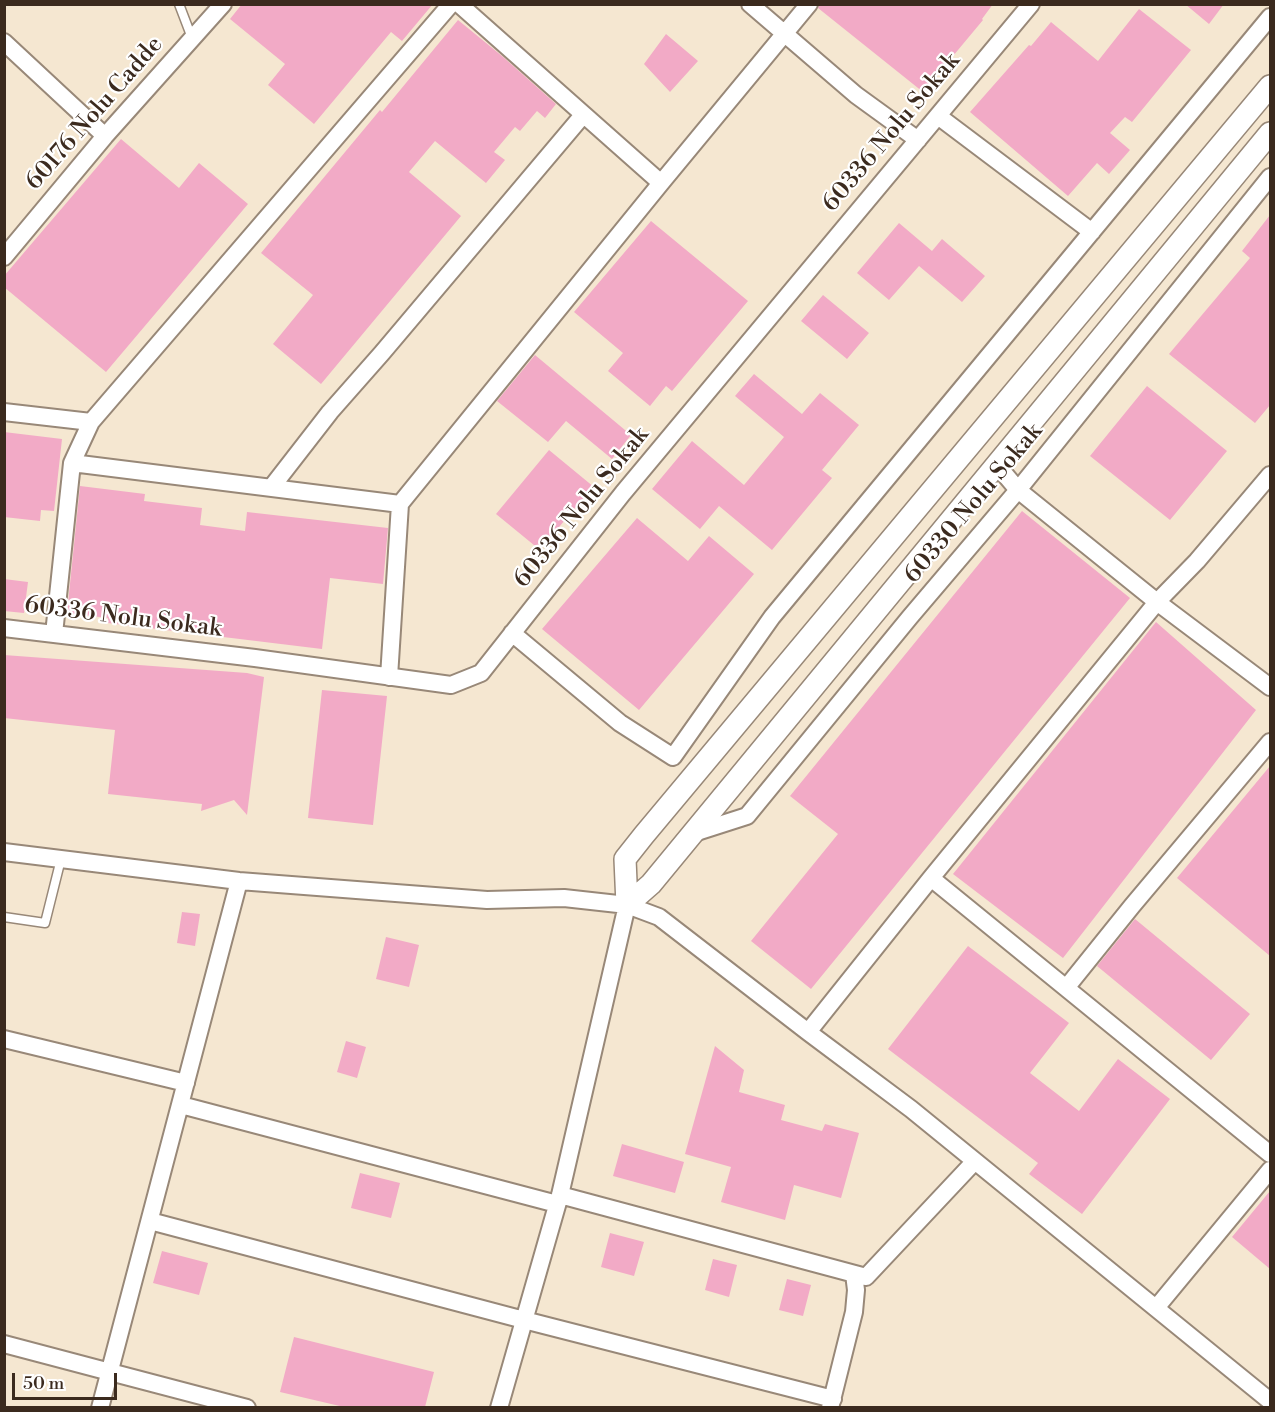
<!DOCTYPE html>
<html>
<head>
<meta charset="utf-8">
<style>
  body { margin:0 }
  #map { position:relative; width:1275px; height:1412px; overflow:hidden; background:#f5e7d1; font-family:"Libre Bodoni",serif }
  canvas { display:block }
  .frame { position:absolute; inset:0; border:6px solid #3b2a1e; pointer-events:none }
  .scale { position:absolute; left:12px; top:1373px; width:105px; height:27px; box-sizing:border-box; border:3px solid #3b2a1e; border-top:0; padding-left:8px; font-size:18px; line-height:21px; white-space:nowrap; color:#3b2a1e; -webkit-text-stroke:4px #fff; paint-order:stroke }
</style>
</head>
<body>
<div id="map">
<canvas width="1275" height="1412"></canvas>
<div class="frame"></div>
<div class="scale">50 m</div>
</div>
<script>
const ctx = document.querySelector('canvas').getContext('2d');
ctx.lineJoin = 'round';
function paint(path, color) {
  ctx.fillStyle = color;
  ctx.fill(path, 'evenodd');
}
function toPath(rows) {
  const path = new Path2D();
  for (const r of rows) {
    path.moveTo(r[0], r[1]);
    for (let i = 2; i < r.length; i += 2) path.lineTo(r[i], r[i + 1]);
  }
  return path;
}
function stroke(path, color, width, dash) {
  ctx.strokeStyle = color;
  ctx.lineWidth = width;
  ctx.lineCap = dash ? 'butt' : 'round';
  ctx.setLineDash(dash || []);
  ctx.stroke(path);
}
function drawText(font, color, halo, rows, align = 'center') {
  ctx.font = font + ' "Libre Bodoni",serif';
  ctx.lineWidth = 4.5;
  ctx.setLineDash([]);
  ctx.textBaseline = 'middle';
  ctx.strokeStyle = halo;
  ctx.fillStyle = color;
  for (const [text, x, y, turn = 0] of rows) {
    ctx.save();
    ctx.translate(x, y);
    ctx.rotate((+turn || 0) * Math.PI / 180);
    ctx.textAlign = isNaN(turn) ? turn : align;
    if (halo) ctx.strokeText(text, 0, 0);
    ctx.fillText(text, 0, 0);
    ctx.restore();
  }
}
paint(toPath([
  [242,4,433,4,402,41,391,32,314,124,268,85,285,64,230,19],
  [819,4,993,4,982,19,983,20,923,92,818,8],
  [1185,4,1224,4,1209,24],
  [1139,9,1191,50,1132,122,1125,117,1110,133,1130,150,1109,174,1097,163,1068,196,970,112,1029,45,1031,46,1051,22,1098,61],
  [458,20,502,56,556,104,545,118,537,111,520,131,515,127,494,152,505,160,486,183,435,141,409,172,461,216,321,384,273,344,313,295,261,253,380,110,382,112],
  [666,34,698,61,670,92,644,64],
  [121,139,179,188,199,163,248,204,106,372,4,287,4,276],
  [1270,215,1270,405,1255,423,1169,354,1250,258,1242,251],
  [651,221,748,301,672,391,666,386,650,406,608,371,623,353,574,312],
  [899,223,932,251,942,239,985,276,962,302,919,266,889,300,857,273],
  [823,295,869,333,847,359,801,321],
  [535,355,631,435,612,459,566,421,548,442,497,401],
  [754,374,802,414,820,393,859,425,822,470,832,478,772,550,719,506,700,529,652,489,692,441,744,485,784,437,735,396],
  [1147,386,1227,451,1170,520,1090,456],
  [4,432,62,439,54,511,41,510,40,521,4,517],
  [549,450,600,492,591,503,584,497,540,550,496,514],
  [80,486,145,494,144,501,202,508,200,525,245,531,247,512,388,528,383,584,330,578,322,649,108,623,108,618,67,613],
  [1022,511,1130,598,811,989,751,941,838,834,790,796],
  [637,518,688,561,709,536,754,574,639,710,542,629],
  [4,579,28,582,24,613,4,611],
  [1156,622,1256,710,1063,958,953,874],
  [4,655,247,673,264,677,247,815,234,800,201,811,202,804,108,794,115,730,4,718],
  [322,690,387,696,373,825,308,818],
  [1270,766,1270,956,1177,878],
  [182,912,200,914,195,946,177,943],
  [1135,919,1250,1014,1211,1060,1097,966],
  [386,937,419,945,409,987,376,979],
  [968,946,1069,1023,1030,1073,1079,1111,1118,1059,1170,1099,1082,1214,1029,1174,1038,1163,888,1049],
  [346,1041,366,1047,357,1078,337,1072],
  [715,1046,744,1070,739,1092,785,1105,781,1120,822,1131,825,1124,859,1133,841,1198,794,1185,785,1220,721,1202,731,1167,685,1154],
  [622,1144,684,1162,675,1193,613,1176],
  [360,1173,400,1183,391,1218,351,1208],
  [1270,1191,1270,1269,1232,1237],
  [610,1233,644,1242,634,1276,601,1267],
  [162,1251,208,1263,199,1295,153,1283],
  [713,1259,737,1265,729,1297,705,1290],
  [787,1279,811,1285,803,1316,779,1310],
  [294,1337,434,1372,425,1407,344,1407,280,1392]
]), '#f2aac6');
const service = toPath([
  [179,4,192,38],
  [4,917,45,923,61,859]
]);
const minor = toPath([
  [459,4,661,183],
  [750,4,856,95,918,140],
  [4,42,105,136],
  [938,116,1092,232],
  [4,257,105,136,223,4],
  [4,412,91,422,72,463,400,504],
  [91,422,451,4],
  [997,465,1018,490,1157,602,1270,687],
  [271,488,330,412,382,353,583,115],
  [4,628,255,658,451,685,481,673,623,493,1031,4],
  [512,633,620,723,673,757,772,617,1270,17],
  [54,634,72,463],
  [389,677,400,504,661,183,809,4],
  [694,833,747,816,910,617,1018,490,1270,177],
  [4,852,239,881,487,900,564,898,627,905,659,917,808,1032,911,1109,1270,1401],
  [931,878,1270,1154],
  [1066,988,1132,906,1270,742],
  [808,1032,931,878,1157,602,1197,561,1270,475],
  [4,1039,186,1083],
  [181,1105,557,1204],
  [560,1195,866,1277,975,1161],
  [150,1221,524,1320,833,1399],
  [1156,1308,1270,1170],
  [4,1344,110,1372,247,1408],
  [100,1408,239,881],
  [499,1408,560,1195,627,905],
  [830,1408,854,1312,856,1290,854,1274]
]);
const tertiary = toPath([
  [627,905,625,859,644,835,1270,86],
  [627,905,651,884,1270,133]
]);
stroke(service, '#988878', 11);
stroke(minor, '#988878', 20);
stroke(tertiary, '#988878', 24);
stroke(service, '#fff', 8);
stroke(minor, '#fff', 16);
stroke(tertiary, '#fff', 21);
drawText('24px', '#3b2a1e', '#fff', [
  ["60176 Nolu Cadde",95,114,-49],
  ["60336 Nolu Sokak",892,133,-50],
  ["60330 Nolu Sokak",974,504,-50],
  ["60336 Nolu Sokak",582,508,-51],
  ["60336 Nolu Sokak",123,618,7]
]);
</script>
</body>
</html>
